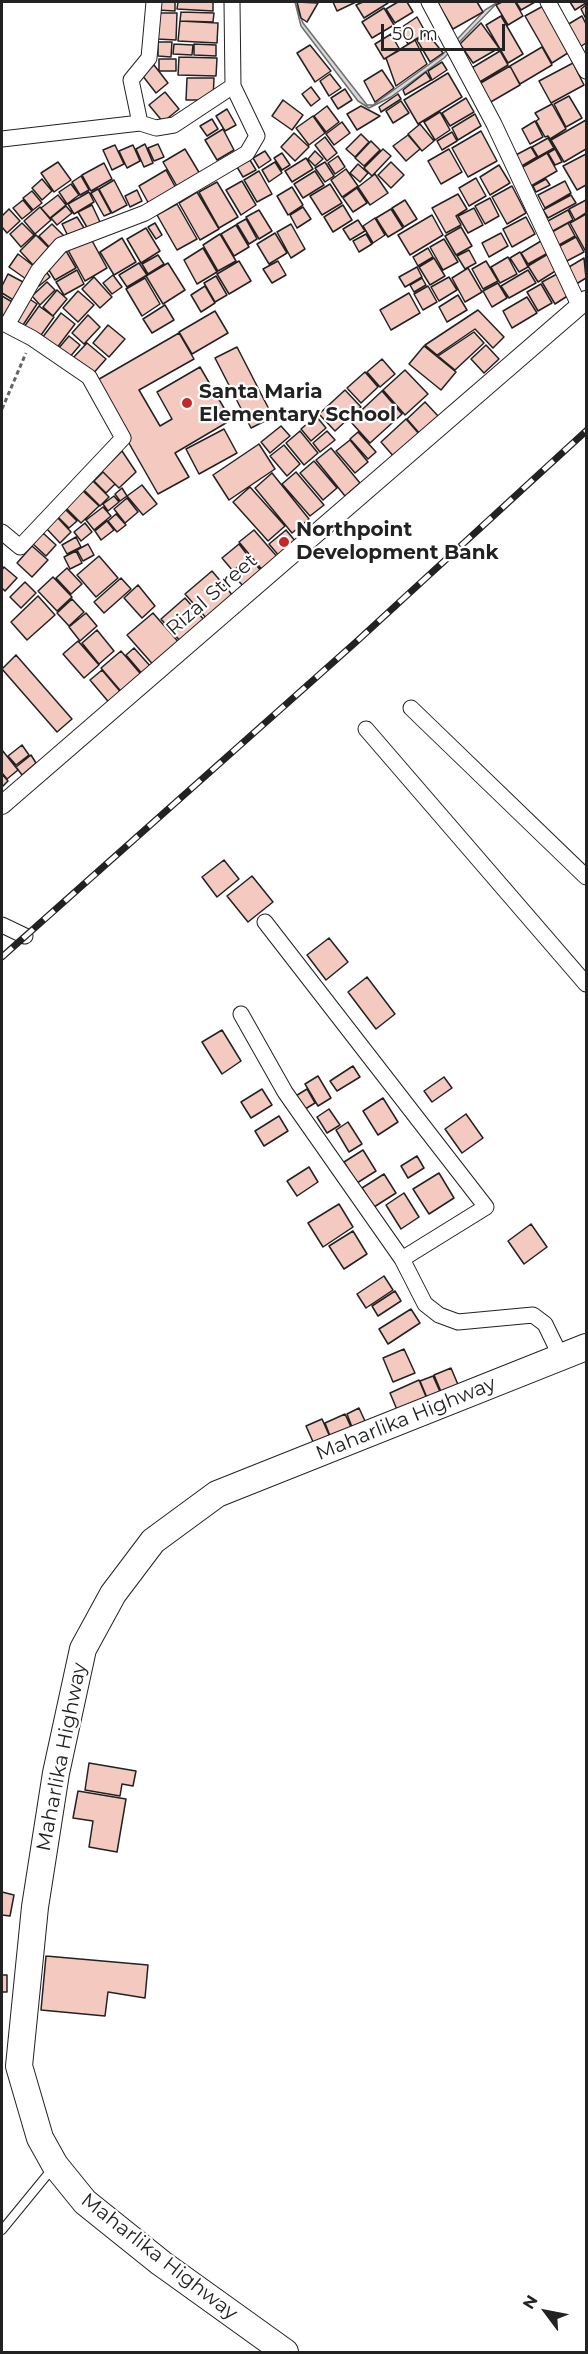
<!DOCTYPE html>
<html>
<head>
<meta charset="utf-8">
<style>
  body { margin:0 }
  #map { position:relative; width:588px; height:2354px; overflow:hidden; background:#fff; font-family:Montserrat,sans-serif }
  canvas { display:block }
  .frame { position:absolute; inset:0; border:3px solid #222; pointer-events:none }
  .north { position:absolute; left:516px; top:2282px; width:60px; height:60px; -webkit-text-stroke:4px #fff; paint-order:stroke; rotate:302deg; font-size:16px; font-weight:700; line-height:24px; text-align:center; color:#222 }
  .north::after { content:''; display:block; margin:auto; width:21px; height:27px; background:#222; clip-path:polygon(50% 0,100% 100%,50% 72%,0 100%) }
  .scale { position:absolute; left:381px; top:24px; width:124px; height:27px; box-sizing:border-box; border:3px solid #222; border-top:0; padding-left:8px; font-size:18px; line-height:21px; white-space:nowrap; color:#222; -webkit-text-stroke:4px #fff; paint-order:stroke }
</style>
</head>
<body>
<div id="map">
<canvas width="588" height="2354"></canvas>
<div class="frame"></div>
<div class="north">N</div>
<div class="scale">50 m</div>
</div>
<script>
const ctx = document.querySelector('canvas').getContext('2d');
ctx.lineJoin = 'round';
function paint(path, color) {
  ctx.fillStyle = color;
  ctx.fill(path, 'evenodd');
}
function toPath(rows) {
  const path = new Path2D();
  for (const r of rows) {
    path.moveTo(r[0], r[1]);
    for (let i = 2; i < r.length; i += 2) path.lineTo(r[i], r[i + 1]);
  }
  return path;
}
function stroke(path, color, width, dash) {
  ctx.strokeStyle = color;
  ctx.lineWidth = width;
  ctx.lineCap = dash ? 'butt' : 'round';
  ctx.setLineDash(dash || []);
  ctx.stroke(path);
}
function drawText(font, color, halo, rows, align = 'center') {
  ctx.font = font + ' Montserrat,sans-serif';
  ctx.lineWidth = 4.5;
  ctx.setLineDash([]);
  ctx.textBaseline = 'middle';
  ctx.strokeStyle = halo;
  ctx.fillStyle = color;
  for (const [text, x, y, turn = 0] of rows) {
    ctx.save();
    ctx.translate(x, y);
    ctx.rotate((+turn || 0) * Math.PI / 180);
    ctx.textAlign = isNaN(turn) ? turn : align;
    if (halo) ctx.strokeText(text, 0, 0);
    ctx.fillText(text, 0, 0);
    ctx.restore();
  }
}
const water = toPath([
  [295,2,303,23,367,105,373,105,442,55,485,10,498,2,444,58,391,97,369,108,358,101,301,26,295,2]
]);
paint(water, '#d9d9d9');
stroke(water, '#6f6f6f', 1.5);
const building = toPath([
  [158,2,175,2,175,11,157,10,158,2],
  [178,2,213,2,213,11,177,9,178,2],
  [297,2,318,3,307,22,301,18,297,2],
  [333,2,356,2,337,11,333,2],
  [363,2,387,2,388,3,364,18,356,5,363,2],
  [398,2,407,2,413,12,395,23,386,9,398,2],
  [440,2,477,2,483,12,453,29,438,3,440,2],
  [502,2,515,2,523,16,508,25,496,5,502,2],
  [516,2,535,2,521,10,516,2],
  [570,2,586,2,586,3,575,10,570,2],
  [545,5,571,51,552,63,525,16,545,5],
  [586,5,586,19,581,9,586,5],
  [384,8,394,25,372,38,362,22,384,8],
  [181,12,214,13,213,22,180,21,181,12],
  [158,13,177,13,176,40,157,39,158,13],
  [501,16,523,54,508,63,486,25,501,16],
  [582,16,586,24,586,43,580,47,567,25,582,16],
  [417,17,426,33,408,44,399,29,417,17],
  [180,21,218,23,217,43,178,41,180,21],
  [481,23,499,48,473,63,460,44,481,23],
  [391,34,400,50,384,59,375,44,391,34],
  [428,34,443,53,430,62,417,40,428,34],
  [415,40,427,64,396,86,386,58,415,40],
  [158,42,172,42,171,57,158,56,158,42],
  [174,44,193,45,192,55,173,54,174,44],
  [194,44,216,45,216,56,194,55,194,44],
  [310,45,331,71,315,82,297,53,310,45],
  [542,47,552,65,520,84,510,66,542,47],
  [500,51,508,65,478,83,470,69,500,51],
  [179,57,217,58,216,76,178,75,179,57],
  [159,59,176,59,176,71,159,71,159,59],
  [442,62,447,70,432,80,428,71,442,62],
  [573,63,584,85,551,103,539,81,573,63],
  [154,65,168,83,156,93,142,75,154,65],
  [510,66,520,85,489,103,479,84,510,66],
  [382,70,394,88,375,102,364,81,382,70],
  [426,72,431,80,405,95,403,90,426,72],
  [448,73,462,97,418,124,404,100,448,73],
  [330,74,341,88,329,96,320,81,330,74],
  [187,78,214,78,213,100,186,100,187,78],
  [311,87,320,99,311,106,302,94,311,87],
  [345,89,352,100,338,109,331,98,345,89],
  [165,92,179,109,163,122,149,105,165,92],
  [398,94,401,99,381,112,379,107,398,94],
  [569,96,582,118,566,127,554,104,569,96],
  [466,98,474,112,450,126,442,113,466,98],
  [283,100,303,115,292,130,272,116,283,100],
  [401,101,409,113,393,123,386,111,401,101],
  [552,104,566,129,550,139,548,136,545,137,536,121,539,119,535,113,552,104],
  [327,106,339,122,326,132,314,116,327,106],
  [361,106,380,116,357,130,347,114,361,106],
  [227,109,236,125,225,131,216,116,227,109],
  [440,112,450,130,435,140,424,122,440,112],
  [475,114,481,126,458,140,452,128,475,114],
  [313,116,325,133,309,145,296,128,313,116],
  [212,119,218,129,207,136,200,126,212,119],
  [586,120,586,149,564,162,551,140,586,120],
  [535,121,543,137,530,144,522,129,535,121],
  [342,122,350,133,334,145,326,134,342,122],
  [420,124,434,141,422,151,408,134,420,124],
  [223,129,234,150,217,160,205,140,223,129],
  [481,131,497,161,468,177,452,148,481,131],
  [452,132,457,141,442,150,437,141,452,132],
  [294,133,309,147,295,161,281,147,294,133],
  [361,134,369,142,355,157,346,149,361,134],
  [408,135,420,149,406,161,393,146,408,135],
  [325,137,337,153,327,161,315,145,325,137],
  [548,138,554,148,538,157,532,147,548,138],
  [371,141,380,150,364,166,355,158,371,141],
  [145,144,153,163,144,167,136,149,145,144],
  [158,144,164,157,154,161,148,148,158,144],
  [115,145,124,164,112,170,103,150,115,145],
  [133,145,140,161,127,168,119,151,133,145],
  [531,147,537,157,520,167,514,156,531,147],
  [185,149,200,174,178,188,163,162,185,149],
  [383,149,391,156,372,176,364,168,383,149],
  [449,149,462,172,441,184,428,161,449,149],
  [555,149,562,162,555,165,548,153,555,149],
  [265,151,271,160,259,168,253,158,265,151],
  [315,151,323,159,315,166,308,159,315,151],
  [282,153,290,165,282,170,274,158,282,153],
  [547,153,557,171,531,186,521,168,547,153],
  [586,154,586,185,577,190,563,166,586,154],
  [338,156,345,167,335,174,328,163,338,156],
  [306,158,313,169,292,182,285,171,306,158],
  [250,160,256,170,243,177,237,167,250,160],
  [58,162,71,180,54,192,41,173,58,162],
  [275,162,282,173,269,182,262,170,275,162],
  [325,162,334,176,325,182,315,168,325,162],
  [391,162,404,175,391,188,378,175,391,162],
  [104,163,112,179,91,191,82,175,104,163],
  [358,164,368,173,360,182,350,173,358,164],
  [499,165,510,183,490,195,480,177,499,165],
  [346,169,358,186,342,197,331,180,346,169],
  [166,170,177,190,150,206,139,186,166,170],
  [259,171,272,194,257,202,244,180,259,171],
  [315,171,324,185,303,198,294,184,315,171],
  [375,174,388,193,370,205,358,187,375,174],
  [81,176,89,190,80,195,72,182,81,176],
  [476,178,486,196,469,206,459,188,476,178],
  [42,179,52,191,42,200,32,188,42,179],
  [546,179,550,185,536,192,533,186,546,179],
  [114,180,127,205,112,213,99,189,114,180],
  [242,181,256,205,241,215,226,190,242,181],
  [565,181,571,193,545,208,538,195,565,181],
  [217,182,238,217,219,228,199,192,217,182],
  [71,184,79,195,67,204,59,192,71,184],
  [330,184,342,203,322,215,310,196,330,184],
  [512,186,526,213,507,224,492,197,512,186],
  [292,187,303,205,288,215,277,196,292,187],
  [357,188,367,203,353,212,343,198,357,188],
  [98,189,111,213,104,216,91,193,98,189],
  [137,190,142,201,130,207,125,196,137,190],
  [32,191,42,203,33,210,23,198,32,191],
  [89,192,94,202,74,214,68,204,89,192],
  [197,192,219,229,200,240,179,203,197,192],
  [458,194,467,209,456,216,461,225,446,233,432,208,458,194],
  [58,195,66,205,50,218,41,208,58,195],
  [571,195,576,203,548,218,543,210,571,195],
  [490,198,499,216,485,224,475,206,490,198],
  [23,200,32,211,22,219,13,208,23,200],
  [405,200,417,219,404,227,392,208,405,200],
  [586,200,586,213,575,220,569,209,586,200],
  [177,204,197,239,177,250,157,215,177,204],
  [92,205,100,222,88,229,78,212,92,205],
  [343,205,352,220,333,232,324,217,343,205],
  [66,206,72,213,57,225,51,218,66,206],
  [40,207,51,220,35,234,24,221,40,207],
  [303,207,311,219,297,228,290,215,303,207],
  [474,208,483,225,468,233,458,216,474,208],
  [9,209,20,221,7,233,2,227,2,216,9,209],
  [391,209,403,228,388,237,376,218,391,209],
  [259,210,272,231,259,239,246,217,259,210],
  [568,210,573,220,551,232,546,222,568,210],
  [586,214,586,252,570,223,586,214],
  [432,215,443,235,410,255,398,235,432,215],
  [77,217,84,228,68,236,62,224,77,217],
  [526,217,535,234,512,247,503,229,526,217],
  [375,218,385,235,373,243,363,226,375,218],
  [246,219,257,239,249,244,237,224,246,219],
  [358,220,365,231,350,240,343,229,358,220],
  [22,223,34,235,21,247,10,234,22,223],
  [155,223,162,235,156,239,148,227,155,223],
  [568,223,575,236,559,245,552,232,568,223],
  [52,224,64,236,51,249,39,236,52,224],
  [291,224,305,249,291,258,277,232,291,224],
  [236,225,249,247,234,256,221,234,236,225],
  [461,227,472,246,456,255,445,236,461,227],
  [146,228,160,251,141,263,127,239,146,228],
  [275,233,287,253,269,264,257,244,275,233],
  [501,233,508,246,489,257,482,243,501,233],
  [220,234,236,261,218,271,203,245,220,234],
  [366,234,372,244,359,252,353,241,366,234],
  [36,235,50,249,33,265,20,251,36,235],
  [90,237,107,268,85,281,68,250,90,237],
  [576,237,584,252,565,262,558,247,576,237],
  [122,238,136,262,114,275,100,252,122,238],
  [444,239,458,262,443,270,430,247,444,239],
  [541,241,548,253,528,264,521,253,541,241],
  [203,248,217,272,197,284,184,260,203,248],
  [428,248,433,257,418,266,413,257,428,248],
  [65,249,76,268,55,280,47,267,65,249],
  [469,250,476,263,465,269,457,256,469,250],
  [520,252,528,267,519,272,510,258,520,252],
  [18,254,35,267,26,279,9,267,18,254],
  [548,254,557,270,538,282,528,266,548,254],
  [158,255,164,264,148,274,142,264,158,255],
  [508,257,517,274,500,283,491,267,508,257],
  [434,258,445,276,430,285,419,267,434,258],
  [584,258,586,278,573,286,564,270,584,258],
  [239,261,251,281,229,294,217,274,239,261],
  [278,261,286,275,272,283,263,269,278,261],
  [486,261,498,281,483,289,472,269,486,261],
  [139,263,147,275,127,287,119,275,139,263],
  [168,263,185,290,163,304,146,276,168,263],
  [417,267,422,277,405,287,399,277,417,267],
  [468,268,482,292,465,302,452,278,468,268],
  [45,270,50,277,39,286,34,279,45,270],
  [77,270,84,284,64,295,56,282,77,270],
  [528,270,536,283,509,298,501,286,528,270],
  [8,274,25,283,15,301,2,293,2,286,8,274],
  [557,274,569,295,555,304,542,282,557,274],
  [113,275,122,287,112,294,103,283,113,275],
  [216,276,227,295,215,302,204,283,216,276],
  [94,277,112,297,100,308,82,289,94,277],
  [449,277,457,290,439,301,431,287,449,277],
  [145,278,160,304,142,316,126,289,145,278],
  [422,278,426,285,414,292,410,285,422,278],
  [47,282,55,290,40,305,32,296,47,282],
  [498,283,507,298,492,307,483,291,498,283],
  [541,284,552,303,538,311,527,292,541,284],
  [205,286,215,303,201,312,191,295,205,286],
  [428,286,437,302,423,310,414,294,428,286],
  [57,290,67,299,53,316,43,307,57,290],
  [78,291,94,305,78,322,63,308,78,291],
  [409,293,420,313,391,330,380,310,409,293],
  [458,295,467,310,447,322,439,307,458,295],
  [2,296,14,303,2,320,2,296],
  [527,297,537,313,512,328,503,311,527,297],
  [28,298,37,304,23,325,14,319,28,298],
  [165,305,174,320,152,333,143,319,165,305],
  [39,306,54,317,39,338,24,327,39,306],
  [478,310,504,337,493,348,475,329,437,355,425,345,478,310],
  [215,311,228,333,192,354,179,332,215,311],
  [61,313,75,324,56,349,42,338,61,313],
  [88,315,100,327,84,344,72,333,88,315],
  [108,325,125,339,109,357,93,343,108,325],
  [474,332,484,343,455,370,438,356,474,332],
  [179,333,194,359,139,390,160,426,172,419,157,392,200,367,231,420,175,453,189,477,158,494,94,382,179,333],
  [69,336,80,345,69,358,58,349,69,336],
  [87,343,106,359,91,376,72,359,87,343],
  [486,345,499,359,484,373,471,359,486,345],
  [424,346,456,372,441,390,409,364,424,346],
  [237,347,273,417,251,428,215,358,237,347],
  [382,359,395,374,380,387,367,372,382,359],
  [405,370,428,394,405,415,383,390,405,370],
  [365,372,378,387,361,403,347,388,365,372],
  [345,390,361,407,335,431,319,414,345,390],
  [382,391,402,414,370,443,350,421,382,391],
  [425,402,439,417,420,434,407,419,425,402],
  [316,416,326,428,311,441,301,429,316,416],
  [406,419,420,435,395,458,381,442,406,419],
  [281,426,290,436,270,453,261,442,281,426],
  [224,429,237,453,199,474,186,449,224,429],
  [300,431,318,453,304,465,286,443,300,431],
  [327,431,335,440,320,452,313,443,327,431],
  [358,432,376,452,368,459,350,439,358,432],
  [350,440,368,462,355,473,336,451,350,440],
  [259,444,275,469,229,500,213,475,259,444],
  [284,445,300,464,287,476,270,456,284,445],
  [331,448,360,483,345,496,316,460,331,448],
  [122,451,136,472,119,488,102,471,122,451],
  [314,461,337,488,323,500,300,473,314,461],
  [103,472,115,484,106,493,94,481,103,472],
  [296,472,324,505,310,516,282,484,296,472],
  [272,473,309,519,292,533,255,488,272,473],
  [93,481,109,497,100,506,84,490,93,481],
  [142,485,157,504,143,515,127,496,142,485],
  [250,487,285,526,268,541,233,502,250,487],
  [122,488,127,496,120,501,115,494,122,488],
  [82,490,99,506,81,523,65,507,82,490],
  [114,496,119,502,108,511,103,504,114,496],
  [127,498,138,512,125,523,114,509,127,498],
  [103,507,111,516,94,530,86,520,103,507],
  [65,509,77,521,69,528,58,517,65,509],
  [116,514,126,525,117,532,108,521,116,514],
  [57,517,71,532,60,543,46,528,57,517],
  [107,521,114,530,101,540,95,531,107,521],
  [85,523,92,532,81,541,74,532,85,523],
  [254,530,279,559,264,572,239,542,254,530],
  [286,530,297,543,280,557,269,544,286,530],
  [43,533,56,545,46,556,33,544,43,533],
  [76,537,81,547,67,554,62,545,76,537],
  [88,544,94,555,83,561,77,550,88,544],
  [239,544,249,557,233,571,222,558,239,544],
  [32,546,48,560,32,577,17,563,32,546],
  [76,551,82,563,70,569,64,557,76,551],
  [99,556,118,578,96,597,77,575,99,556],
  [250,558,263,573,245,588,232,574,250,558],
  [4,567,17,578,5,591,2,588,2,570,4,567],
  [67,568,82,584,71,594,56,578,67,568],
  [212,571,234,597,208,620,185,594,212,571],
  [53,577,72,597,57,611,38,591,53,577],
  [121,578,131,589,104,613,94,602,121,578],
  [25,582,36,593,21,608,10,597,25,582],
  [138,585,155,606,142,618,124,598,138,585],
  [38,596,55,615,27,640,11,622,38,596],
  [185,598,205,621,181,642,161,619,185,598],
  [72,599,84,612,69,626,57,613,72,599],
  [86,613,97,626,80,641,69,627,86,613],
  [153,613,182,646,156,668,127,635,153,613],
  [97,630,114,651,99,664,82,643,97,630],
  [78,641,99,665,84,678,63,654,78,641],
  [134,648,152,668,144,676,126,655,134,648],
  [121,651,145,679,125,696,101,668,121,651],
  [16,655,72,719,57,732,2,669,16,655],
  [102,670,124,696,112,706,90,680,102,670],
  [22,745,29,755,16,765,8,756,22,745],
  [2,750,18,770,7,779,2,773,2,750],
  [31,755,36,763,22,775,16,767,31,755],
  [2,774,8,781,2,787,2,774],
  [224,860,239,879,217,897,202,877,224,860],
  [252,876,273,902,248,922,227,896,252,876],
  [329,938,348,962,326,980,307,955,329,938],
  [367,977,395,1014,376,1029,348,992,367,977],
  [222,1030,241,1061,222,1074,202,1042,222,1030],
  [353,1066,360,1077,337,1091,330,1081,353,1066],
  [318,1076,331,1098,318,1106,305,1084,318,1076],
  [444,1077,452,1088,432,1102,424,1091,444,1077],
  [262,1089,272,1105,251,1118,241,1102,262,1089],
  [307,1089,315,1103,302,1111,294,1097,307,1089],
  [383,1098,398,1122,378,1135,363,1111,383,1098],
  [329,1109,340,1125,327,1133,317,1117,329,1109],
  [466,1114,483,1138,462,1153,445,1129,466,1114],
  [279,1116,288,1131,264,1146,255,1131,279,1116],
  [348,1122,362,1144,349,1152,336,1130,348,1122],
  [363,1150,376,1171,357,1183,344,1162,363,1150],
  [417,1156,424,1168,408,1178,401,1166,417,1156],
  [309,1167,318,1182,297,1196,287,1181,309,1167],
  [439,1173,454,1198,429,1214,413,1189,439,1173],
  [384,1174,396,1193,374,1207,362,1188,384,1174],
  [404,1193,419,1217,401,1229,386,1205,404,1193],
  [339,1204,353,1227,323,1247,308,1223,339,1204],
  [531,1224,547,1247,524,1264,508,1241,531,1224],
  [353,1231,367,1254,344,1269,329,1246,353,1231],
  [384,1276,393,1290,366,1308,357,1294,384,1276],
  [395,1291,401,1301,378,1316,372,1306,395,1291],
  [411,1309,420,1323,388,1344,379,1329,411,1309],
  [404,1349,415,1373,393,1382,383,1358,404,1349],
  [451,1368,459,1387,442,1394,434,1375,451,1368],
  [433,1376,441,1394,428,1400,420,1381,433,1376],
  [419,1380,427,1399,398,1412,390,1393,419,1380],
  [359,1408,365,1421,352,1427,347,1414,359,1408],
  [345,1414,351,1427,330,1436,325,1423,345,1414],
  [322,1419,330,1437,314,1444,306,1426,322,1419],
  [89,1763,136,1771,133,1786,122,1784,120,1796,85,1790,89,1763],
  [78,1791,126,1799,117,1852,89,1847,93,1821,73,1818,78,1791],
  [2,1892,14,1895,10,1916,2,1915,2,1892],
  [46,1956,148,1965,145,1998,108,1992,105,2016,41,2010,46,1956],
  [2,1975,7,1975,7,1992,2,1992,2,1975]
]);
paint(building, '#f3c9c0');
stroke(building, '#222', 1.5);
const service = toPath([
  [2,2230,52,2169]
]);
const minor = toPath([
  [429,2,494,124,579,305],
  [548,2,586,71],
  [140,123,131,80,149,58,154,2],
  [2,139,140,123,156,128,174,125,233,86],
  [2,532,20,547,123,438,89,377,32,338,7,325,38,271,61,245,145,213,247,153,257,136,233,86,232,2],
  [411,708,586,877],
  [366,729,586,984],
  [265,922,486,1207,402,1259],
  [2,925,25,936],
  [241,1014,285,1092,402,1259,425,1304,439,1315,458,1322,533,1315,545,1324,561,1357]
]);
const tertiary = toPath([
  [2,805,586,300]
]);
const trunk = toPath([
  [285,2352,161,2263,85,2202,55,2165,40,2138,19,2066,35,1907,56,1773,83,1649,113,1594,153,1541,217,1494,586,1347]
]);
stroke(service, '#222', 10);
stroke(minor, '#222', 17);
stroke(tertiary, '#222', 20);
stroke(trunk, '#222', 28);
stroke(toPath([
  [2,409,26,353]
]), '#646464', 3, [4.5, 3]);
stroke(service, '#fff', 8);
stroke(minor, '#fff', 15);
stroke(tertiary, '#fff', 18);
stroke(trunk, '#fff', 26);
const rail = toPath([
  [2,957,356,642,586,431]
]);
stroke(rail, '#222', 7);
stroke(rail, '#fff', 4.5, [14]);
for (const [x, y, r, color] of [
  [187,403,6,"#c62828"],
  [284,542,6,"#c62828"]
]) {
  const dot = new Path2D();
  dot.arc(x, y, r, 0, 2 * Math.PI);
  ctx.fillStyle = color;
  ctx.fill(dot);
  stroke(dot, '#fff', 2);
}
drawText('bold 20px', '#222', '#fff', [
  ["Santa Maria",199,392],
  ["Elementary School",199,415],
  ["Northpoint",296,530],
  ["Development Bank",296,553]
], 'left');
drawText('20px', '#222', '#fff', [
  ["Rizal Street",212,595,-41],
  ["Maharlika Highway",406,1419,-22],
  ["Maharlika Highway",62,1757,-79],
  ["Maharlika Highway",159,2257,38]
]);
</script>
</body>
</html>
